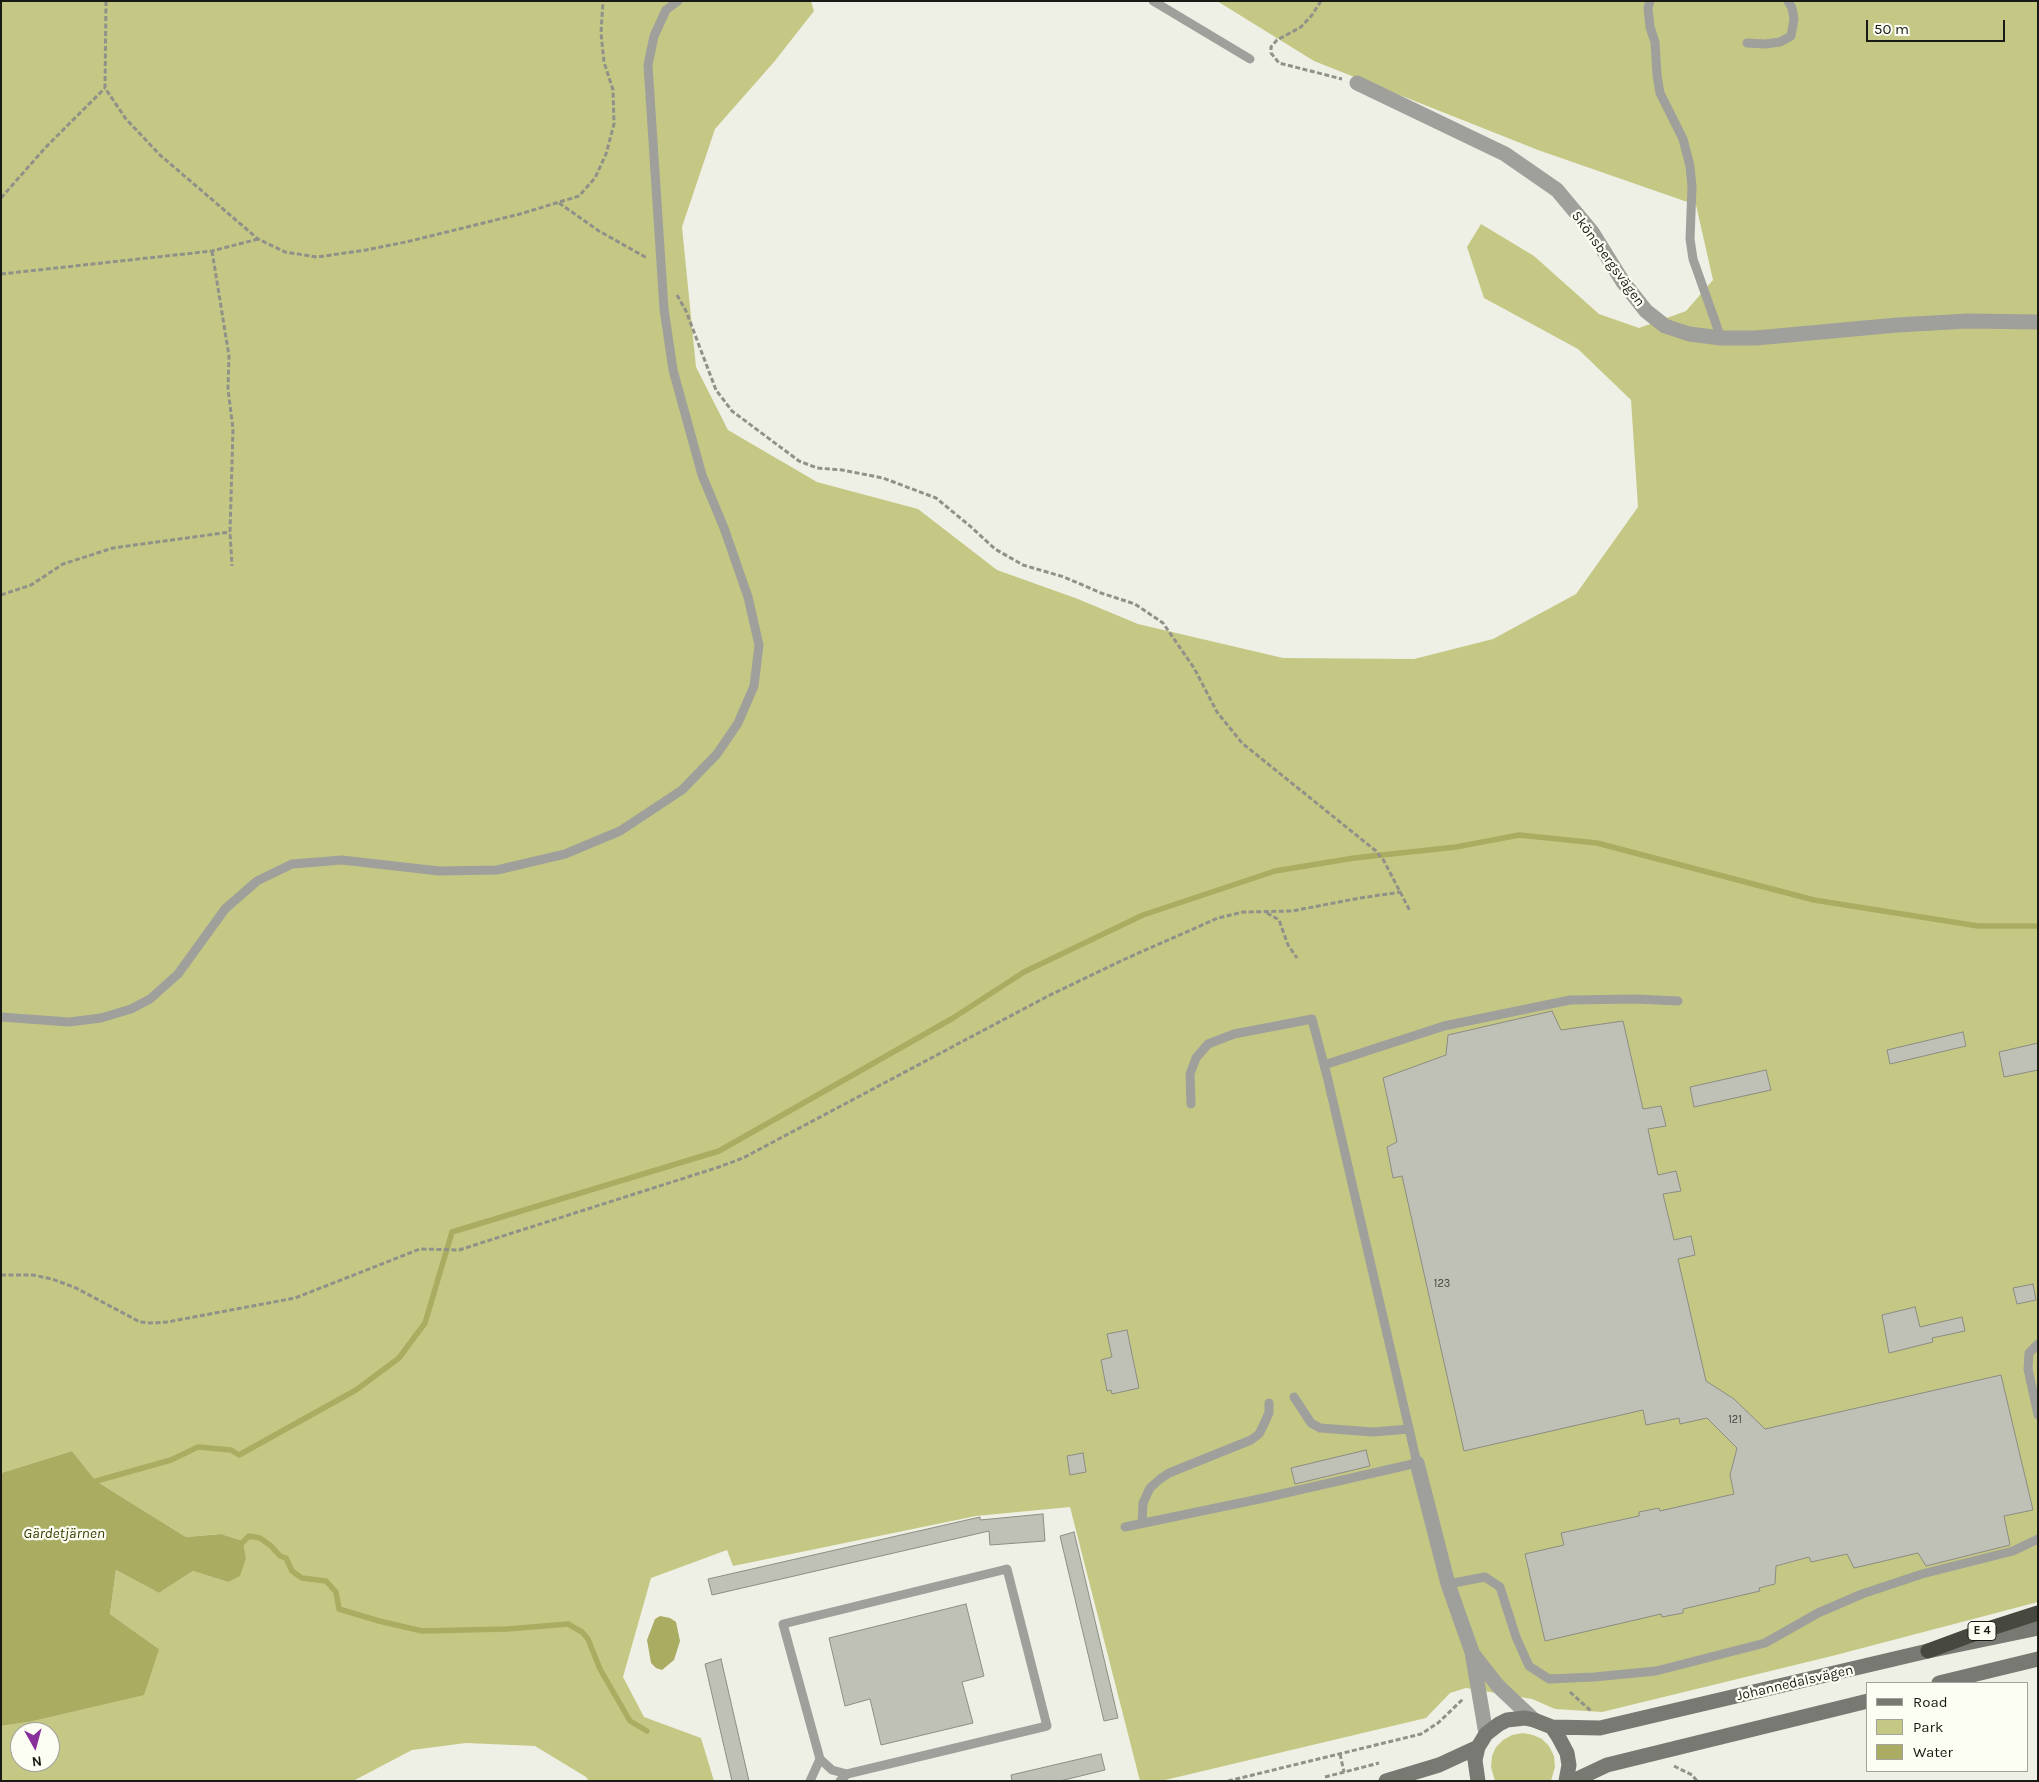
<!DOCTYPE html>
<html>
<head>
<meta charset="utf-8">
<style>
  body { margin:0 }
  #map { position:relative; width:2039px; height:1782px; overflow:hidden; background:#eff0e5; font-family:Karla,sans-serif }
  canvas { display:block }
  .frame { position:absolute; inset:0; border:2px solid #191a16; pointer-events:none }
  .legend { position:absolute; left:1866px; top:1682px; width:162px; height:90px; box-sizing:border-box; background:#fcfdf3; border:1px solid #a1a29b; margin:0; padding:6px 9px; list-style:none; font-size:15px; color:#191a16 }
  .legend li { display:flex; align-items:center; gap:10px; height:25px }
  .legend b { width:25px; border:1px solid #a1a29b }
  .north { position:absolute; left:10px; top:1722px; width:50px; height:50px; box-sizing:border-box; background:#fcfdf3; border:1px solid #a1a29b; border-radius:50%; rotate:173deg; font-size:14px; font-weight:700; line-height:20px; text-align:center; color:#191a16 }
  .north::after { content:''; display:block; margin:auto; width:18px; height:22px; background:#892f9b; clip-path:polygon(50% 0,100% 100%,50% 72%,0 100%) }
  .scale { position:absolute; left:1866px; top:20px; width:139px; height:22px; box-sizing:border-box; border:2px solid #191a16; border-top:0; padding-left:6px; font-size:15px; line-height:18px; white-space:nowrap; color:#191a16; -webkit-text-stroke:4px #fcfdf3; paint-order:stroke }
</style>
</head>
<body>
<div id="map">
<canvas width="2039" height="1782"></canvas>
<div class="frame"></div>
<ul class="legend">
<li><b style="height:6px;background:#797973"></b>Road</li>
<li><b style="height:14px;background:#c5c884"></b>Park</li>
<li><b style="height:14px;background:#a9ac61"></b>Water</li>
</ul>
<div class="north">N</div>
<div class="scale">50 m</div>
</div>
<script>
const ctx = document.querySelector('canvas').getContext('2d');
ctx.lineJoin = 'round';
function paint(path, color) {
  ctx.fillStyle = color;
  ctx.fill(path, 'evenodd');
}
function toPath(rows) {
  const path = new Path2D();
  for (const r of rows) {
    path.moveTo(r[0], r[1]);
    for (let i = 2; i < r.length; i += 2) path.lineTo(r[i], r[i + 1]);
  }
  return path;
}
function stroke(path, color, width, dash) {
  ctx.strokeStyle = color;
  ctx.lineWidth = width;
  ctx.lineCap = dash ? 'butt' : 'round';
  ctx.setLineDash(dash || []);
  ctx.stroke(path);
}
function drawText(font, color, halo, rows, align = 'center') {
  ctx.font = font + ' Karla,sans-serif';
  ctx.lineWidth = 4.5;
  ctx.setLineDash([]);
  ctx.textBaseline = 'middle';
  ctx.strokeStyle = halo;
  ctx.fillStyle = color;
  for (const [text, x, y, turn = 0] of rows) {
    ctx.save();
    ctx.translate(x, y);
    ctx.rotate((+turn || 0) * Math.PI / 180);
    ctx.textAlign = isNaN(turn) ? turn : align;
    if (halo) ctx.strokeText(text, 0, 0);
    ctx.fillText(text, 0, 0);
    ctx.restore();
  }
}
paint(toPath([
  [1,1,811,1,814,11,774,62,715,129,682,227,696,367,728,430,817,482,918,509,997,570,1078,599,1138,624,1283,658,1414,659,1493,639,1576,594,1638,507,1631,400,1578,349,1484,298,1467,247,1481,224,1534,256,1599,314,1639,328,1686,311,1713,280,1696,205,1538,150,1314,61,1217,1,2038,1,2038,1602,1832,1656,1602,1712,1555,1709,1532,1699,1466,1688,1450,1693,1426,1718,1161,1781,1140,1781,1070,1507,976,1516,733,1566,727,1550,651,1578,623,1677,644,1717,701,1738,714,1781,589,1781,586,1777,535,1746,466,1743,412,1750,353,1781,1,1781,1,1726,28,1722,159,1649,110,1614,116,1570,159,1593,193,1571,228,1582,246,1558,243,1541,221,1534,186,1537,96,1481,72,1451,1,1473],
  [20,1732,50,1732,50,1762,20,1762],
  [1523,1733,1533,1735,1542,1739,1549,1746,1554,1756,1555,1767,1551,1781,1495,1781,1491,1767,1492,1756,1496,1747,1503,1740,1512,1735]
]), '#c5c884');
paint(toPath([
  [72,1451,96,1481,186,1537,221,1534,243,1541,246,1558,240,1576,228,1582,193,1571,159,1593,116,1570,110,1614,159,1649,144,1695,28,1722,1,1726,1,1473],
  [660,1616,670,1618,676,1622,680,1641,674,1660,662,1670,656,1668,651,1663,647,1640,655,1619]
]), '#a9ac61');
stroke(toPath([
  [96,1481,171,1460,198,1447,231,1450,239,1455,356,1390,399,1358,425,1323,452,1232,719,1151,953,1018,1024,972,1143,915,1275,871,1354,858,1456,847,1519,835,1597,843,1814,900,1978,926,2038,926],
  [243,1542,249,1536,260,1538,271,1546,280,1556,286,1558,292,1571,302,1578,326,1581,336,1592,339,1609,379,1621,422,1631,507,1629,568,1624,582,1632,588,1639,600,1669,630,1721,647,1731]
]), '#a9ac61', 5.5);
const building = toPath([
  [1552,1011,1561,1030,1623,1021,1643,1109,1661,1106,1666,1126,1648,1129,1658,1175,1676,1171,1681,1191,1663,1194,1674,1240,1691,1236,1695,1255,1678,1259,1706,1381,1734,1399,1765,1429,2001,1375,2033,1510,2004,1516,2010,1545,1926,1566,1918,1553,1854,1568,1847,1554,1811,1562,1809,1557,1776,1566,1775,1584,1759,1588,1760,1591,1683,1609,1683,1613,1662,1617,1661,1614,1545,1641,1525,1554,1564,1545,1561,1533,1639,1516,1639,1512,1659,1508,1660,1511,1734,1494,1730,1475,1737,1448,1707,1418,1680,1424,1679,1418,1646,1425,1643,1410,1464,1451,1402,1176,1393,1178,1387,1147,1397,1142,1383,1078,1446,1055,1448,1035,1552,1011],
  [1963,1032,1966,1046,1890,1064,1887,1050,1963,1032],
  [2038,1043,2038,1070,2004,1077,1999,1052,2038,1043],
  [1766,1070,1771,1090,1694,1107,1690,1087,1766,1070],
  [2033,1284,2036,1300,2017,1304,2013,1288,2033,1284],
  [1915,1307,1920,1327,1962,1317,1965,1331,1932,1338,1933,1342,1889,1353,1882,1315,1915,1307],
  [1127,1330,1139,1388,1112,1394,1111,1390,1107,1391,1101,1360,1112,1357,1107,1334,1127,1330],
  [1366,1450,1370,1466,1295,1484,1291,1468,1366,1450],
  [1083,1453,1086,1472,1070,1475,1067,1456,1083,1453],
  [1043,1514,1045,1541,990,1545,989,1531,712,1595,708,1579,980,1517,980,1520,1043,1514],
  [1074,1532,1118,1718,1104,1721,1060,1536,1074,1532],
  [966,1604,984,1676,962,1682,973,1723,881,1745,870,1699,845,1706,829,1638,966,1604],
  [721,1659,749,1781,732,1781,705,1664,721,1659],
  [1101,1754,1105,1770,1060,1781,1012,1781,1011,1775,1101,1754]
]);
paint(building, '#bfc0b6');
stroke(building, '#8c8d83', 1);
stroke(toPath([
  [106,1,105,88,126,119,160,155,258,239,285,252,317,257,366,250,406,242,520,214,579,196,595,178,606,154,614,124,613,90,604,62,601,33,603,1],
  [1321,1,1312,15,1301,27,1277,40,1271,47,1271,53,1279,63,1342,79],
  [1,198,45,148,105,88],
  [559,203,599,231,647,258],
  [212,251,229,356,228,389,233,429,230,532,232,566],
  [1,274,212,251,258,239],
  [677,295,686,311,716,390,732,411,799,461,817,468,842,470,883,478,936,498,970,526,995,549,1023,565,1064,577,1101,593,1135,604,1163,623,1194,668,1217,712,1242,743,1376,851,1384,861,1410,911],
  [1,595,31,585,63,564,113,548,230,532],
  [1267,913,1279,920,1288,945,1297,958],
  [1,1275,33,1275,52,1279,76,1288,140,1322,150,1323,167,1322,295,1298,420,1249,459,1250,719,1167,743,1158,1048,996,1125,959,1218,918,1243,912,1292,911,1360,898,1401,892],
  [1570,1692,1591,1711],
  [1340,1754,1344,1772],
  [1674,1766,1692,1775,1697,1781],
  [1325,1777,1379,1763],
  [1228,1781,1421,1734,1438,1723,1463,1699]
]), '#909189', 3, [5, 2.5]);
stroke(toPath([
  [1153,1,1250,59],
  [1650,1,1648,8,1650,27,1655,42,1657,75,1660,93,1683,139,1690,166,1692,187,1690,239,1693,259,1721,338],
  [1747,43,1765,44,1780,42,1791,36,1794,19,1792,8,1788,1],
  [1,1017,69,1022,101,1018,131,1009,150,999,178,974,225,909,257,881,292,864,342,860,439,871,497,870,565,854,620,831,682,790,717,754,738,723,754,686,759,645,748,597,724,528,702,475,673,370,664,309,648,65,654,36,666,10,678,1],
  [1324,1065,1444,1026,1570,1000,1636,999,1678,1001],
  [2038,1344,2029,1353,2028,1369,2038,1415],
  [1294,1397,1311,1423,1320,1428,1373,1432,1409,1429],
  [1142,1523,1143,1503,1150,1488,1160,1479,1169,1473,1251,1440,1259,1434,1263,1426,1269,1413,1269,1403],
  [1125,1527,1264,1498,1417,1463,1328,1080,1312,1019,1234,1034,1208,1044,1196,1058,1190,1074,1191,1104],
  [1448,1584,1485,1577,1500,1587,1516,1637,1529,1666,1549,1679,1594,1677,1656,1671,1765,1643,1818,1613,1862,1594,1922,1574,2013,1551,2038,1539],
  [810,1781,820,1759],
  [840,1781,847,1774,1047,1726,1007,1569,783,1624,820,1759,832,1770,847,1774]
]), '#9f9f9b', 9);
stroke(toPath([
  [1357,83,1505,154,1557,190,1592,232,1623,282,1646,311,1665,326,1689,334,1721,338,1756,338,1897,325,1968,321,2038,322],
  [1417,1463,1448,1584,1472,1652,1486,1734],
  [1473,1654,1498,1686,1534,1720]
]), '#9f9f9b', 15);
stroke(toPath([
  [1939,1683,2038,1659],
  [1552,1727,1600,1728,1928,1651,2038,1628],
  [1386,1781,1439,1765,1478,1747],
  [1478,1781,1475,1760,1478,1747,1486,1734,1499,1724,1507,1720,1525,1718,1534,1720,1552,1727,1558,1736,1567,1753,1569,1765,1566,1781],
  [1573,1781,1607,1765,1868,1701]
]), '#797973', 15);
stroke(toPath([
  [1928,1651,1982,1631,2038,1613]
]), '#47483f', 15);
drawText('11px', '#42443e', null, [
  ["123",1442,1284],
  ["121",1735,1420]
]);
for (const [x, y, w] of [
  [1982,1631,28]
]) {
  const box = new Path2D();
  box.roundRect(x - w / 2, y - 9.5, w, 19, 4);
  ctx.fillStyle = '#fcfdf3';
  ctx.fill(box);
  stroke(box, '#191a16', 1);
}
drawText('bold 12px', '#191a16', null, [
  ["E 4",1982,1631]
]);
drawText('14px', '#191a16', '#fcfdf3', [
  ["Skönsbergsvägen",1608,259,54],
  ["Johannedalsvägen",1795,1683,-13]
]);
drawText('italic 15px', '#3b3c00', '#fcfdf3', [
  ["Gärdetjärnen",64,1534]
]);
</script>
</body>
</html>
